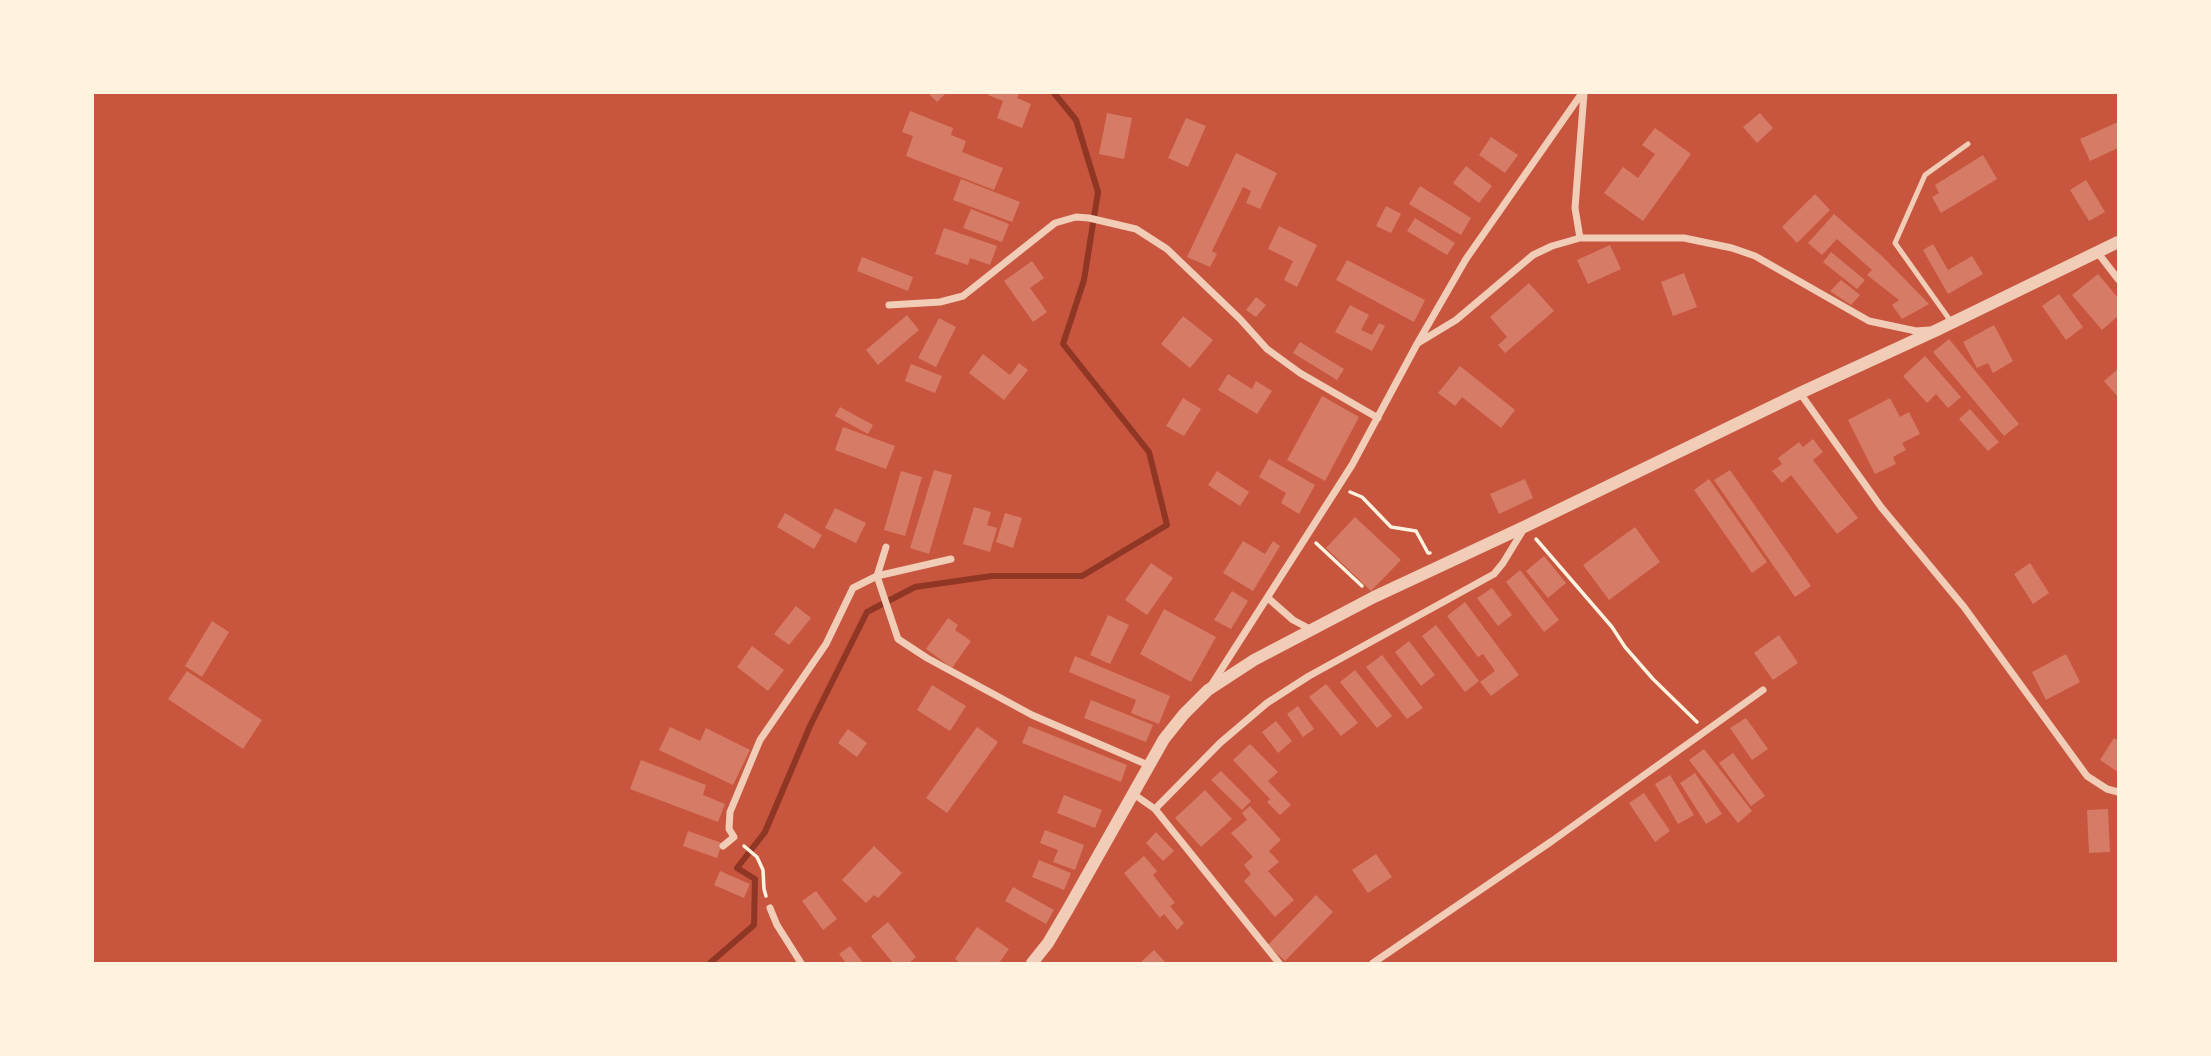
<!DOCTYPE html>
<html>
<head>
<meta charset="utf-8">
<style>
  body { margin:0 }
  #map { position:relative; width:2211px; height:1056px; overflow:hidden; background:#c8553d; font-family:"PT Serif",serif }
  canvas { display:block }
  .frame { position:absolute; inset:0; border:94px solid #fff3e0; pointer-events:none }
</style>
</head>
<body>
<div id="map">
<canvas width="2211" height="1056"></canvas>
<div class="frame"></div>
</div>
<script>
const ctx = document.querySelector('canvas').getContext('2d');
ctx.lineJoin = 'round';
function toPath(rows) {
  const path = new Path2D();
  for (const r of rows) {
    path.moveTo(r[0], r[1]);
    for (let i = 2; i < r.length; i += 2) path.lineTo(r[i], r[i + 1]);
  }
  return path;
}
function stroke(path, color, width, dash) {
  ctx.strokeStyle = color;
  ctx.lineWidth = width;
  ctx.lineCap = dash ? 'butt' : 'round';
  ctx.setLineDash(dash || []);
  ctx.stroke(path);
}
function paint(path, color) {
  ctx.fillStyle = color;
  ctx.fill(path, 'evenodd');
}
stroke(toPath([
  [710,963,754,925,755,879,737,868,765,832,810,726,867,612,915,587,992,576,1082,576,1167,525,1149,452,1063,344,1084,280,1098,192,1076,120,1054,93]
]), '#8f3625', 6);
paint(toPath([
  [928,93,946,93,937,102],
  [989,93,1019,93,1017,98,1031,104,1022,128,997,118,1003,101,988,95],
  [910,111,953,128,951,135,966,141,962,152,1003,168,994,190,906,156,913,136,902,132],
  [1107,113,1132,118,1124,159,1099,154],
  [1760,113,1773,128,1757,143,1743,127],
  [1186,118,1206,126,1188,167,1168,158],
  [2118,122,2118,148,2090,161,2080,139],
  [1655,128,1691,154,1643,221,1604,193,1623,167,1638,178,1655,154,1642,145],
  [1491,137,1518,155,1505,173,1479,155],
  [1236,153,1277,173,1260,209,1246,203,1251,191,1243,187,1212,251,1217,254,1210,267,1187,257],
  [1983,155,1997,179,1941,213,1932,197,1939,193,1935,185],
  [1466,166,1492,186,1479,203,1453,183],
  [961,179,1020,202,1012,222,953,200],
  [2086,180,2105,212,2089,221,2070,190],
  [1420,186,1471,218,1461,235,1409,204],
  [1815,194,1830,210,1797,243,1782,227],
  [1386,206,1401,214,1391,233,1376,226],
  [971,209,1009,224,1002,242,963,228],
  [1834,214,1883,257,1929,304,1902,319,1892,305,1899,300,1867,275,1872,270,1837,239,1822,255,1808,243],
  [1415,218,1455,243,1447,255,1407,231],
  [1279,226,1317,245,1297,287,1284,280,1293,261,1268,249],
  [944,228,997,246,990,265,970,258,968,265,935,254],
  [1933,244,1948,270,1972,256,1983,274,1948,294,1923,250],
  [1610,245,1621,269,1588,284,1577,260],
  [1831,252,1865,280,1857,289,1823,262],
  [862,257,913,277,908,291,857,271],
  [1347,260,1425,300,1414,322,1336,280],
  [1032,261,1044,278,1030,288,1047,312,1033,322,1004,281],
  [1684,273,1697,307,1673,316,1661,282],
  [2098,274,2118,298,2118,316,2102,330,2072,295],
  [1841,280,1860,295,1851,305,1830,291],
  [1529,283,1554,311,1505,353,1498,345,1507,337,1490,317],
  [2059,294,2083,327,2066,340,2042,306],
  [1256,297,1266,305,1256,317,1246,310],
  [1350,305,1369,315,1361,330,1372,335,1379,323,1385,326,1372,351,1335,332],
  [907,315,919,330,878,365,866,350],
  [1183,316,1213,340,1190,368,1161,344],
  [939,318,956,327,936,367,918,358],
  [1994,325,2013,361,1993,373,1988,363,1977,368,1963,342],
  [1949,339,2019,424,2004,436,1933,352],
  [1300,342,1344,369,1337,380,1293,353],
  [983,354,1010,375,1019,363,1028,370,1004,400,969,373],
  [1925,356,1961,397,1948,408,1936,394,1927,403,1903,376],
  [911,364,942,376,935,393,905,381],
  [1460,366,1515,410,1501,428,1462,397,1455,406,1438,393],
  [2118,369,2118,397,2104,381],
  [1228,374,1252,389,1256,381,1272,391,1257,414,1218,390],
  [1322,396,1359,417,1325,481,1287,460],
  [1183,398,1201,409,1184,436,1166,426],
  [1890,398,1900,417,1909,412,1920,434,1902,443,1906,450,1893,457,1896,464,1875,474,1848,420],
  [840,407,873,425,868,434,835,416],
  [1970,409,1999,442,1988,451,1959,419],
  [843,427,895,446,886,469,835,450],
  [1813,439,1823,452,1813,460,1858,518,1837,534,1791,475,1782,483,1772,471,1782,464,1778,458,1799,442,1803,447],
  [1269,459,1315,485,1299,514,1281,503,1286,493,1259,477],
  [934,470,952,475,929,554,910,548],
  [1730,470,1811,586,1795,597,1714,480],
  [901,471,922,477,905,536,884,530],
  [1217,471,1249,492,1240,506,1208,485],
  [1525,479,1533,498,1499,514,1490,494],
  [1709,479,1767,562,1752,573,1694,490],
  [974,507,991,512,987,525,997,528,990,552,963,544],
  [835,508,866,523,856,543,825,528],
  [785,513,822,535,814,549,777,527],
  [1005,513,1022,518,1013,548,996,542],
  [1355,517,1401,560,1371,591,1326,548],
  [1635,527,1660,562,1609,600,1583,565],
  [1243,541,1265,554,1273,541,1280,546,1253,591,1223,573],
  [1544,556,1566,583,1548,598,1526,571],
  [1151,563,1173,578,1147,615,1125,600],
  [2030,563,2049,593,2033,604,2014,574],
  [1520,570,1559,620,1544,632,1506,582],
  [1492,588,1512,615,1498,626,1477,598],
  [1232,591,1248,601,1231,629,1214,620],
  [1465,602,1519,675,1491,696,1480,682,1495,671,1483,654,1478,657,1447,616],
  [796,606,811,618,789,645,774,634],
  [1164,609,1216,637,1191,682,1140,654],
  [1108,615,1129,625,1110,664,1090,655],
  [948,618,958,625,955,630,971,641,952,668,926,649],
  [212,621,229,632,202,677,185,666],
  [1436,625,1479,681,1465,692,1422,636],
  [1779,635,1798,663,1773,680,1754,653],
  [1409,641,1435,675,1421,686,1395,652],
  [752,646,784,670,768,691,737,667],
  [2066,654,2080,682,2046,700,2032,672],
  [1382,655,1423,708,1407,719,1366,667],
  [1075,656,1170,696,1159,724,1131,713,1136,700,1069,672],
  [1355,670,1392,716,1377,728,1340,682],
  [187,671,262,720,243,749,168,699],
  [1326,684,1358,723,1341,736,1309,697],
  [932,685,966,706,950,731,917,710],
  [1091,700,1153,725,1146,742,1084,718],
  [1298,706,1314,729,1303,737,1287,714],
  [1746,718,1768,749,1752,760,1730,728],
  [1276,721,1292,741,1278,753,1262,732],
  [1029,726,1127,765,1121,782,1022,743],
  [670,727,700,741,706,728,750,750,733,785,659,750],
  [977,727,998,742,947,813,926,798],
  [848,729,867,743,857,757,838,743],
  [2114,738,2118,741,2118,772,2100,760],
  [1250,744,1278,772,1268,781,1291,805,1280,815,1267,802,1270,799,1233,760],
  [1704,749,1752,811,1738,823,1689,760],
  [1733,753,1765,796,1751,806,1719,763],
  [641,760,706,785,703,795,725,804,718,822,630,789],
  [1221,771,1251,801,1242,810,1211,780],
  [1695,773,1722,814,1706,824,1680,783],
  [1670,775,1694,815,1678,824,1655,784],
  [1205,790,1232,819,1201,847,1175,818],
  [1644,793,1670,831,1655,842,1629,803],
  [1064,795,1102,810,1095,828,1057,813],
  [1250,806,1281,840,1269,851,1279,862,1268,871,1294,900,1275,917,1244,881,1251,874,1244,865,1253,857,1231,833,1247,820,1242,813],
  [2108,809,2110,852,2089,853,2087,810],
  [1045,830,1084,845,1075,870,1053,862,1058,850,1040,843],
  [688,831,722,843,717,858,683,846],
  [1156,832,1174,851,1163,861,1146,843],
  [874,846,902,873,878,898,874,895,866,903,842,880],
  [1376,854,1392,877,1368,893,1352,870],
  [1144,856,1157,871,1153,875,1175,903,1170,906,1184,923,1177,930,1164,914,1160,918,1124,873],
  [1039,860,1071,873,1064,890,1032,877],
  [720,871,750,884,744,898,714,885],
  [1013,887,1054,910,1046,924,1005,901],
  [816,891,837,919,823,930,802,901],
  [1316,895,1333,912,1285,961,1268,945],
  [888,922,916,957,909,963,893,963,871,936],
  [977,927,1009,949,999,963,960,963,955,959],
  [850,946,863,963,846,963,839,954],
  [1154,950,1166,963,1140,963]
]), '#d67c66');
stroke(toPath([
  [1350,492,1362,497,1391,527,1416,531,1428,553,1430,553],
  [1536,539,1612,627,1625,647,1653,679,1697,722],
  [1316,543,1362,586],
  [744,846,757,857,763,870,764,889,766,896]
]), '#fff3e0', 3.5);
stroke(toPath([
  [1952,323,1895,243,1925,175,1968,144]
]), '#f1ccb7', 5);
stroke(toPath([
  [1580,238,1575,208,1584,93],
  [2098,253,2118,279],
  [889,305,940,302,963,296,1055,223,1076,217,1089,218,1136,229,1167,249,1240,319,1267,349,1300,373,1378,418],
  [1418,343,1456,320,1533,255,1552,246,1580,238,1684,238,1732,248,1755,256,1869,321,1916,331,1929,330],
  [1800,393,1881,507,1964,607,2087,776,2107,789,2118,792],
  [886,547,877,576,898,639,927,658,1032,715,1148,765],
  [1268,598,1293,620,1310,629],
  [1212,684,1352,465,1417,344,1466,259,1582,93],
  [1132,793,1155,809,1279,963],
  [1155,809,1220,743,1267,703,1309,676,1494,574,1503,563,1525,527],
  [723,846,734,837,729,829,730,812,760,740,826,644,853,588,877,576,951,559],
  [770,908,777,925,801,963],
  [1373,963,1552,841,1763,690]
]), '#f1ccb7', 7);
stroke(toPath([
  [1032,963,1048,943,1068,909,1164,739,1184,714,1208,690,1254,660,1374,597,1526,526,1800,393,1937,330,2118,242]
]), '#f1ccb7', 12);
</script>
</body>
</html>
